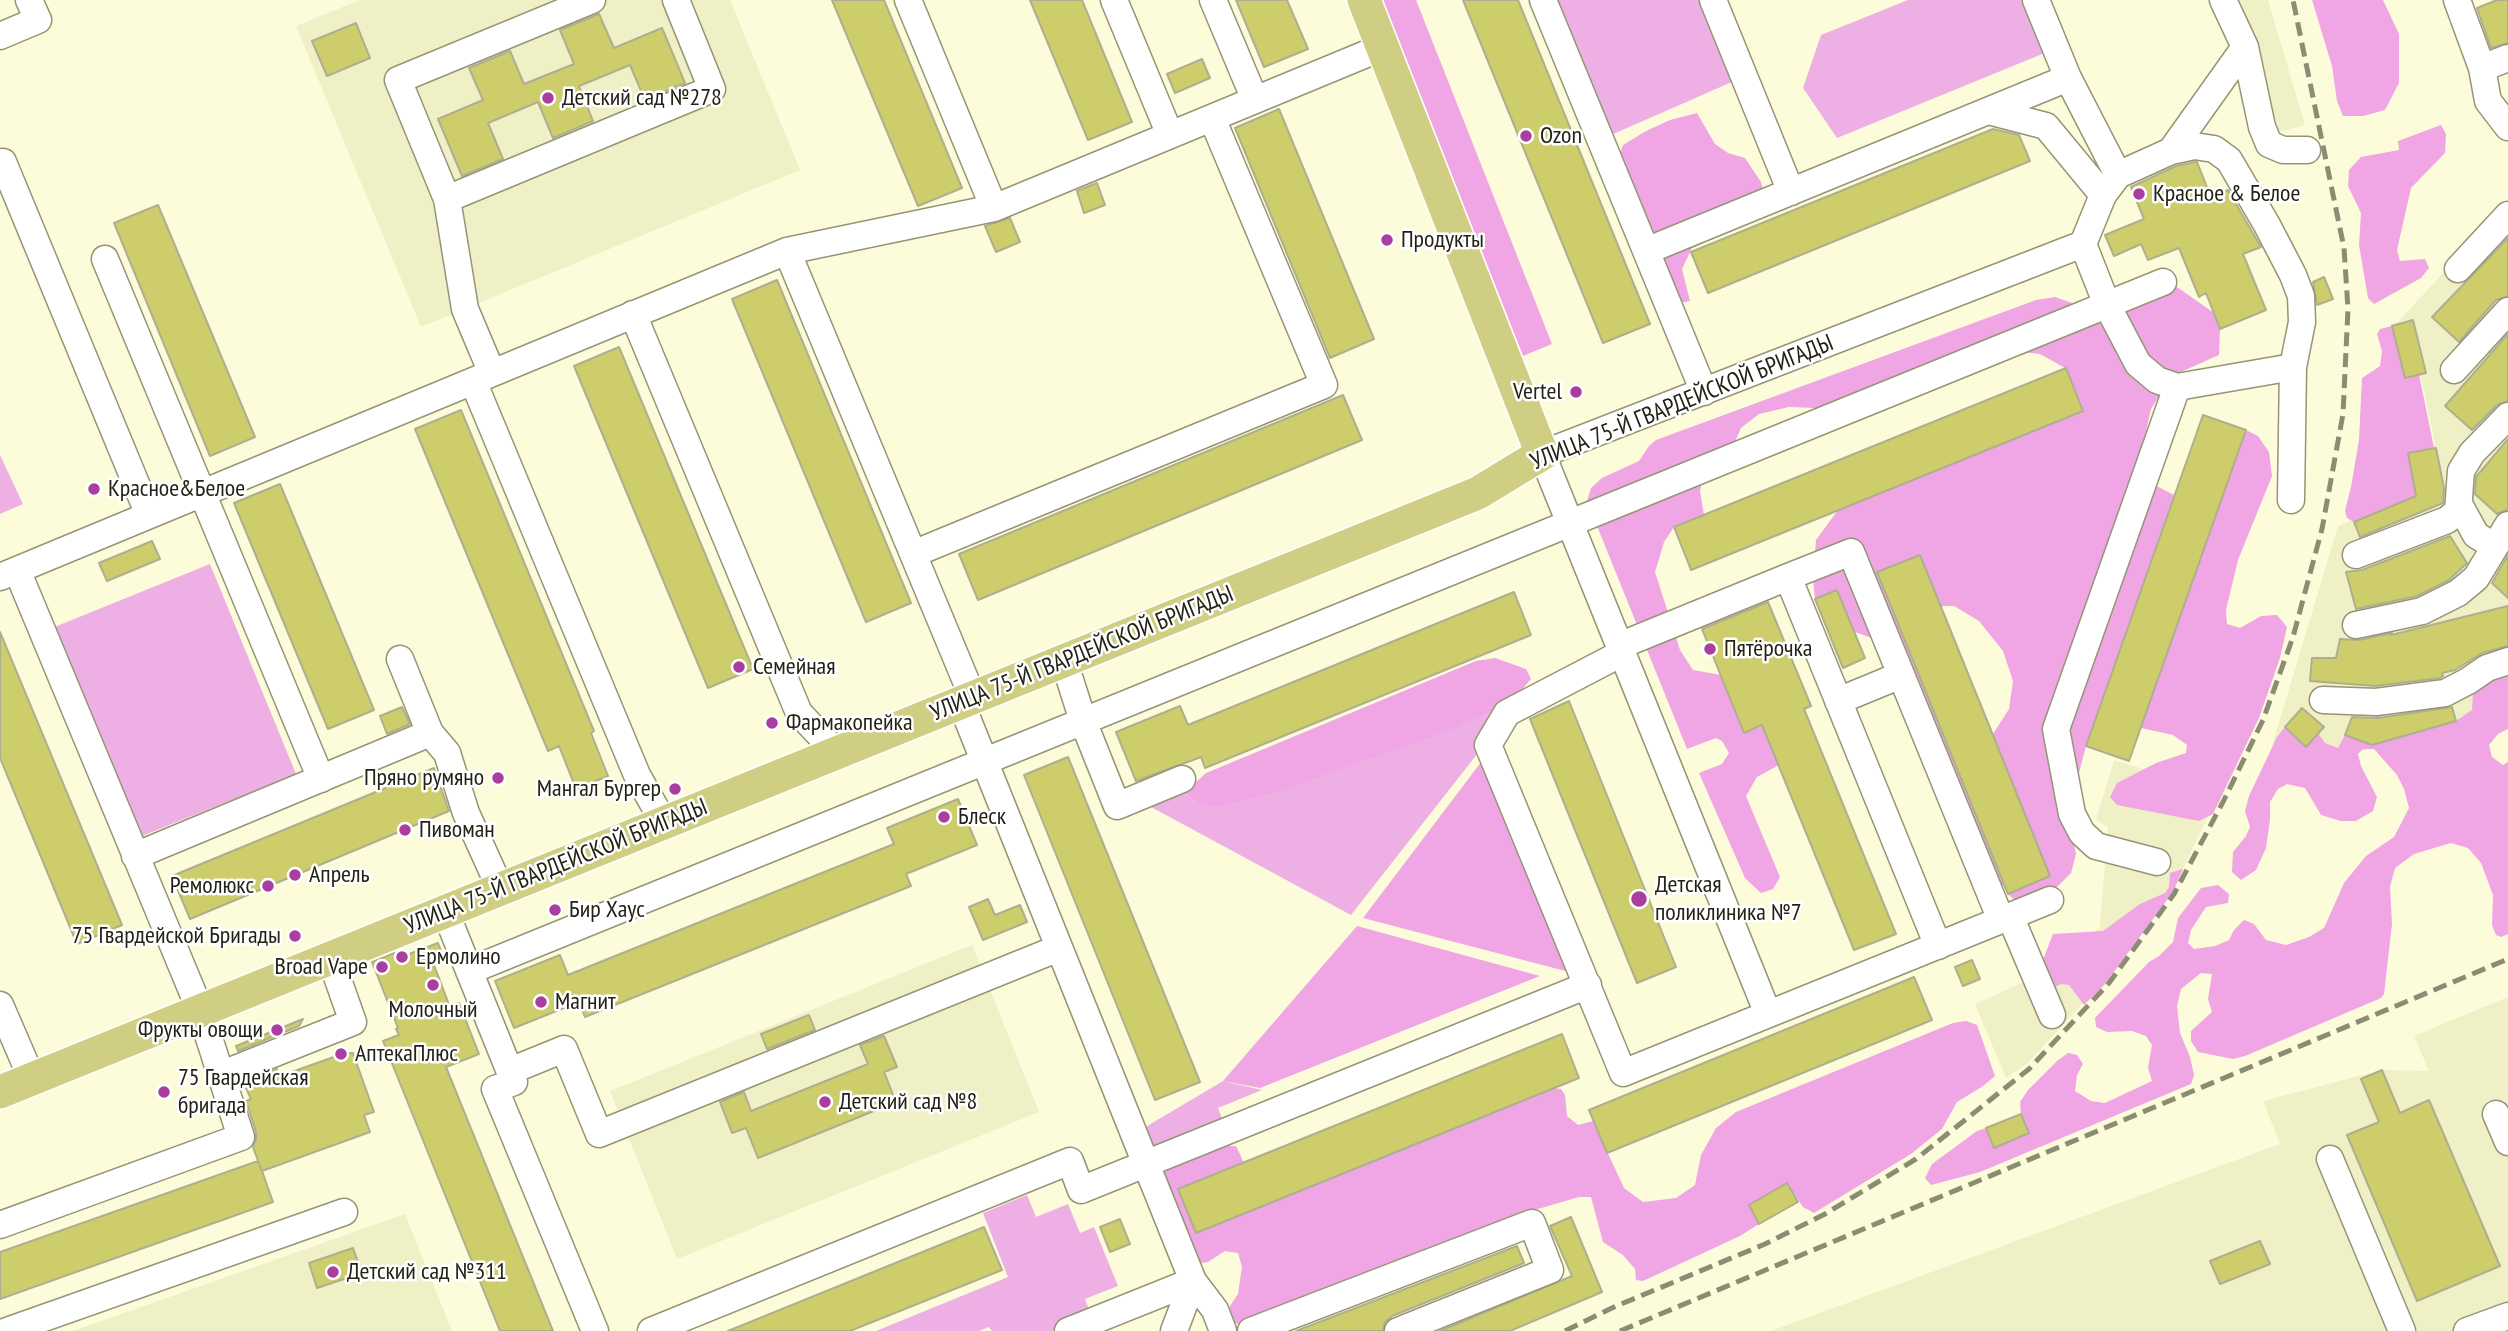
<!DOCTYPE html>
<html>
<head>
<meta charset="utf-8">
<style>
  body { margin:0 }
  canvas { display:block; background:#fcfcda }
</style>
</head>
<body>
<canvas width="2508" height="1331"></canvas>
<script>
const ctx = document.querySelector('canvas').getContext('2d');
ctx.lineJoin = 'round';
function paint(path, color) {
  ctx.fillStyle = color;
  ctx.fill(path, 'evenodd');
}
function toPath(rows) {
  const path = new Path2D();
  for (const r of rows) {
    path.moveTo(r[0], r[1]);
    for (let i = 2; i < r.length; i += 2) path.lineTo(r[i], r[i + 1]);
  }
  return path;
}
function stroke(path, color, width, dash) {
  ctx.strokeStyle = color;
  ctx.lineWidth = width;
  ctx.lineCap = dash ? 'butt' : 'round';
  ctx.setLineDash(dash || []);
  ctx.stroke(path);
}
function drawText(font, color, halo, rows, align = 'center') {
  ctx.font = font + ' "PT Sans Narrow",sans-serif';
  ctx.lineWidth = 5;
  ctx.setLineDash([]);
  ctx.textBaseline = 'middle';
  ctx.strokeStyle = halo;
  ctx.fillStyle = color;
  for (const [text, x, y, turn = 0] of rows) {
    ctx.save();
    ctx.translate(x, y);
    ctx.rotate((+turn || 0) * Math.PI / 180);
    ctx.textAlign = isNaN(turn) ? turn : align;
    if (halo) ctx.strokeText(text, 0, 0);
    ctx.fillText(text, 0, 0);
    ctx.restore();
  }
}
paint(toPath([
  [360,0,730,0,800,170,421,327,296,26],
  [2238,0,2268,0,2305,125,2279,132],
  [2508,202,2508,707,2296,771,2272,746,2338,526,2413,494,2405,450,2435,444,2421,376,2402,380,2390,324,2398,322],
  [2114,760,2220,792,2172,891,2103,981,2028,1063,2006,1078,1975,1004,2075,959,2100,926,2108,827,2096,820],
  [972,945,1039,1112,677,1259,610,1091],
  [2508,997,2508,1331,1771,1331,2280,1144,2263,1101,2382,1070,2429,1071,2414,1036],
  [405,1214,452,1331,73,1331]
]), '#eff0c6');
paint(toPath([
  [1545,0,1708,0,1741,78,1602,139],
  [1908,0,2031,0,2052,50,1837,138,1803,88,1821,35],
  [0,455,23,504,0,514],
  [210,564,296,774,137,838,52,628],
  [1513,700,1485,744,1351,915,1140,801,1178,789,1199,804],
  [1223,1081,1262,1090,1218,1108,1226,1129,1148,1160,1137,1132],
  [1027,1195,1036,1217,1068,1204,1080,1233,1094,1227,1118,1286,1085,1299,1091,1315,1052,1331,992,1331,989,1327,979,1331,876,1331,1008,1277,983,1213]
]), '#eeafe4');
paint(toPath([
  [1383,0,1416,0,1552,344,1523,356],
  [2312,0,2383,0,2399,34,2399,83,2385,110,2363,116,2343,116,2337,101,2332,66],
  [1697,113,1715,144,1728,153,1745,158,1761,182,1767,207,1739,227,1692,248,1682,269,1690,301,1680,303,1618,159,1623,145,1646,131,1670,120],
  [2441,125,2446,134,2445,153,2411,188,2397,250,2400,261,2425,259,2429,268,2421,278,2374,304,2368,298,2359,245,2361,213,2348,186,2349,170,2361,157,2399,150,2398,141],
  [2177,287,2214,313,2220,329,2219,355,2172,376,2151,409,2138,467,2139,477,2174,495,2086,746,2074,792,2071,828,2076,854,2071,873,2057,887,2029,903,2018,903,2008,894,2050,876,1993,734,2009,709,2013,681,2003,651,1979,621,1954,606,1941,606,2004,885,1994,888,1883,642,1855,632,1837,590,1815,599,1813,579,1816,540,1838,510,2083,411,2065,368,2040,354,2023,352,1840,424,1815,408,1789,407,1759,414,1741,428,1734,444,1707,459,1700,491,1704,515,1674,527,1664,542,1655,572,1680,650,1693,670,1721,675,1745,733,1763,726,1779,765,1757,777,1746,796,1780,877,1773,889,1761,893,1745,878,1699,773,1722,764,1729,753,1722,741,1716,738,1687,749,1587,501,1591,488,1602,478,1639,461,1649,446,1656,440,2036,300,2055,297,2103,314,2161,289],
  [2392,326,2405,377,2419,374,2434,448,2408,454,2416,496,2354,522,2347,518,2345,511,2351,487,2359,440,2362,378,2380,366,2382,351,2377,334,2380,329],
  [2246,430,2258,436,2269,452,2272,476,2238,560,2226,610,2227,624,2240,628,2261,616,2277,615,2287,627,2280,658,2259,718,2213,814,2199,821,2117,805,2110,797,2117,783,2156,763,2186,753,2187,745,2173,735,2141,728],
  [1495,658,1526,669,1531,679,1513,700,1450,730,1282,790,1223,806,1199,804,1184,793,1206,773,1476,661],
  [2508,665,2508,729,2498,734,2489,745,2492,757,2503,765,2508,762,2508,934,2501,937,2496,935,2492,925,2493,895,2481,863,2468,848,2451,843,2414,854,2395,868,2390,887,2392,924,2384,994,2381,998,2245,1056,2233,1059,2198,1052,2191,1041,2191,1031,2212,1012,2208,999,2212,974,2201,973,2181,989,2177,1006,2180,1033,2190,1057,2194,1075,2191,1084,1980,1172,1931,1185,1925,1178,1932,1164,1977,1131,1986,1128,1995,1147,2029,1133,2021,1114,2020,1102,2028,1090,2057,1061,2068,1053,2077,1055,2083,1064,2077,1075,2075,1091,2091,1101,2105,1103,2152,1081,2148,1068,2152,1045,2146,1036,2132,1031,2107,1032,2096,1027,2095,1018,2149,962,2159,956,2173,942,2178,918,2201,888,2218,885,2229,894,2228,903,2206,907,2191,930,2188,943,2194,949,2215,946,2229,940,2234,930,2244,920,2254,924,2266,940,2286,945,2309,937,2324,928,2344,883,2366,856,2394,837,2409,808,2404,789,2397,775,2374,749,2363,749,2358,754,2361,766,2377,797,2373,811,2356,821,2341,821,2321,815,2305,788,2287,784,2278,789,2270,802,2270,819,2266,848,2256,870,2241,880,2232,872,2233,852,2246,836,2250,827,2245,811,2249,796,2277,737,2285,727,2306,746,2318,733,2325,743,2338,748,2345,735,2366,743,2376,714,2383,719,2390,740,2456,721,2472,710,2473,691],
  [1488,753,1573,973,1363,918],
  [2183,869,2173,892,2105,984,2084,1005,2069,985,2061,984,2052,988,2041,965,2053,934,2103,931,2140,904,2165,893,2169,887,2170,873],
  [1357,926,1540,976,1260,1088,1223,1081],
  [1966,1021,1977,1025,1995,1076,1983,1086,1957,1102,1942,1129,1911,1154,1814,1213,1803,1207,1787,1183,1749,1205,1759,1224,1740,1236,1643,1281,1636,1280,1635,1269,1623,1255,1603,1242,1591,1197,1579,1197,1504,1219,1248,1323,1237,1324,1228,1316,1230,1306,1238,1294,1242,1267,1238,1253,1225,1251,1208,1262,1197,1264,1163,1174,1174,1163,1212,1146,1236,1146,1244,1163,1554,1088,1561,1089,1565,1095,1567,1116,1578,1125,1593,1121,1624,1188,1643,1202,1676,1198,1695,1185,1701,1155,1716,1128,1736,1112,1953,1023]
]), '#f0a5e5');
const building = toPath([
  [832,0,884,0,962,188,918,206,832,0],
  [1030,0,1082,0,1132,122,1088,140,1030,0],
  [1236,0,1287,0,1308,49,1264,67,1236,0],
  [1463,0,1518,0,1650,324,1603,343,1463,0],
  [2497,0,2508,0,2508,43,2491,48,2477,8,2497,0],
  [599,14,614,48,662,28,685,83,645,100,630,65,579,86,593,121,553,138,538,102,488,123,503,159,462,176,438,119,483,100,469,68,510,51,524,84,574,64,560,30,599,14],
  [356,23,370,58,327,76,312,41,356,23],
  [1202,59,1210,78,1175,93,1167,74,1202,59],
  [1279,109,1374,339,1330,358,1235,128,1279,109],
  [1993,129,2019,135,2030,161,1708,293,1691,252,1993,129],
  [2195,162,2197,162,2211,197,2228,190,2261,247,2243,254,2266,310,2220,329,2206,293,2199,297,2179,248,2148,260,2141,244,2114,256,2105,235,2144,219,2131,187,2176,166,2195,162],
  [1097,183,1105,205,1084,213,1077,191,1097,183],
  [158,205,255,437,210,456,114,223,158,205],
  [1010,218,1020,242,996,252,985,226,1010,218],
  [2508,238,2508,296,2496,300,2459,342,2432,317,2508,238],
  [2324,277,2333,299,2317,305,2313,282,2324,277],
  [777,280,911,603,866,622,732,299,777,280],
  [2413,320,2426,373,2405,378,2392,326,2413,320],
  [2508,334,2508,401,2497,405,2472,430,2445,406,2508,334],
  [619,347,753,669,708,688,574,366,619,347],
  [2066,368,2083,411,1691,570,1674,527,2066,368],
  [1343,395,1362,440,978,600,959,554,1343,395],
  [461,410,594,731,591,733,608,776,576,789,559,746,548,751,415,429,461,410],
  [2203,415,2246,430,2129,761,2086,746,2203,415],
  [2508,439,2508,509,2497,514,2475,494,2476,477,2508,439],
  [2436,448,2444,488,2443,503,2360,537,2354,522,2416,496,2408,453,2436,448],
  [280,484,374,710,328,729,234,503,280,484],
  [2450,536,2467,563,2449,580,2417,596,2356,609,2346,572,2362,570,2450,536],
  [152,541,160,559,107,581,99,563,152,541],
  [1920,555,2050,876,2008,894,1877,572,1920,555],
  [2508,555,2508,598,2492,583,2508,555],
  [1837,590,1865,658,1843,668,1815,599,1837,590],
  [1514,592,1531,635,1205,768,1201,757,1136,781,1116,732,1180,706,1188,725,1514,592],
  [1768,602,1811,706,1804,709,1896,934,1854,950,1762,725,1744,733,1702,629,1768,602],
  [2508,606,2508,646,2482,653,2455,670,2442,673,2443,676,2440,678,2375,686,2310,681,2312,658,2336,658,2340,639,2359,640,2392,633,2391,635,2508,606],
  [0,632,122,925,77,944,0,758,0,632],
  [1569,701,1676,967,1637,983,1530,719,1569,701],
  [402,707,410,724,387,734,380,716,402,707],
  [2452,707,2456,721,2372,745,2345,735,2352,717,2378,718,2452,707],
  [2302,708,2324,727,2306,747,2285,727,2302,708],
  [1068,757,1200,1082,1155,1100,1024,775,1068,757],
  [434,768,449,811,190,919,172,876,434,768],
  [958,799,977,845,906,874,911,886,585,1017,579,1002,514,1028,495,981,560,955,568,975,894,844,887,828,958,799],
  [988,899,995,915,1020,905,1027,922,983,940,969,907,988,899],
  [438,943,445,961,434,965,450,1007,459,1003,479,1054,446,1067,553,1331,500,1331,383,1041,399,1035,396,1029,398,1028,372,962,402,950,404,956,438,943],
  [1972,960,1980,979,1963,986,1955,967,1972,960],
  [1914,977,1932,1020,1607,1153,1589,1110,1914,977],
  [809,1015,815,1030,767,1049,761,1034,809,1015],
  [303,1019,299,1026,238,1051,236,1046,303,1019],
  [1562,1034,1579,1078,1196,1233,1178,1189,1562,1034],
  [884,1036,897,1067,884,1072,896,1102,758,1158,746,1128,732,1133,720,1102,744,1092,751,1111,868,1064,860,1045,884,1036],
  [345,1053,353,1053,374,1112,364,1115,370,1132,262,1171,273,1202,0,1299,0,1252,258,1161,261,1169,253,1147,256,1139,256,1132,246,1101,251,1099,246,1088,252,1086,250,1080,277,1069,272,1079,345,1053],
  [2382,1070,2400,1113,2429,1100,2500,1266,2417,1301,2347,1135,2379,1122,2361,1079,2382,1070],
  [2021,1114,2029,1133,1994,1148,1986,1128,2021,1114],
  [1787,1183,1798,1202,1759,1224,1749,1205,1787,1183],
  [1571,1217,1602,1292,1510,1331,1440,1331,1572,1276,1550,1226,1571,1217],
  [1120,1219,1130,1244,1110,1252,1100,1227,1120,1219],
  [984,1227,1002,1270,850,1331,728,1331,984,1227],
  [2260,1241,2270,1264,2220,1284,2210,1261,2260,1241],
  [1517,1246,1524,1263,1392,1316,1385,1322,1383,1331,1296,1331,1517,1246],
  [353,1248,362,1273,317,1288,309,1263,353,1248]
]);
paint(building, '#cecd6c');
stroke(building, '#afaf8f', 2);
const minor = toPath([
  [908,0,994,208],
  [1114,0,1170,135],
  [1213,0,1255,100],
  [1543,0,1704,392],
  [1713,0,1791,192],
  [2223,0,2245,47,2262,127,2269,144,2283,150,2307,150],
  [2457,0,2482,68,2488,101,2508,127],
  [0,36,38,20,29,0],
  [2482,68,2508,58],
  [2068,78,2118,175],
  [1988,111,2046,126,2103,195],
  [2171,151,2245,47],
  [3,162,149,515],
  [447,199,712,89,676,0],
  [787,251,973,698],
  [1646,251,2068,78,2036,0],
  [105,259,321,779],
  [2458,269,2508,215],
  [633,314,799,713,837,753],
  [2454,370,2508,311],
  [492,373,465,309,447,199,398,80,592,0],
  [473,381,637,775,664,823],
  [2291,500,2293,367,2302,322,2301,296,2293,275,2267,225,2229,160,2214,149,2194,146,2171,151,2118,175,2103,195,2083,244,2107,305,2138,364,2157,380,2177,387,2293,367],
  [2460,506,2476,535,2494,546],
  [913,554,1324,385,1212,118],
  [2356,555,2447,520,2458,511,2461,471,2472,453,2508,416],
  [0,577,787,251,994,208,1383,47],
  [1788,577,1851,552,2001,920,2050,900],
  [2356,625,2422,611,2458,593,2476,578,2508,525],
  [1619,646,1788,577,1938,946],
  [1622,653,1507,713,1488,745,1623,1073,2001,920],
  [400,659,430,733,447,753,466,813,500,888],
  [1064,661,1083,721,1117,806,1182,779],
  [2323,700,2376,702,2445,693,2468,681,2487,668,2508,661],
  [1838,701,1901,675],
  [961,703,1193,1281,1215,1310,1223,1331],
  [135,856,430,733],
  [2157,862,2096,846,2082,833,2072,814,2056,729,2177,387],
  [445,911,514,1082,495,1089,595,1331],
  [2010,916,2052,1015],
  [469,971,2163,282],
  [0,1005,32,1079],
  [1768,1014,1542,454,2083,244],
  [510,1071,564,1049,599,1134,1059,948],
  [220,1075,353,1022,330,957],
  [2496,1114,2508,1142],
  [2330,1159,2402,1331],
  [0,1225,241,1137,200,1010,17,570],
  [7,1331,344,1212],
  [651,1331,1070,1161,1081,1190,1588,985],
  [1068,1331,1193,1281],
  [1174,1331,1193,1281],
  [1251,1331,1532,1223,1550,1270,1398,1331],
  [2467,1331,2508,1316]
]);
const major = toPath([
  [0,1092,1478,493,1542,454,1364,0]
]);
stroke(minor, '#959576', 29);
stroke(major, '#fff', 36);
stroke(minor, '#fff', 26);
stroke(major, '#d0ce83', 33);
stroke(toPath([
  [1565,1331,1614,1307,1765,1244,1825,1214,1916,1159,2029,1069,2109,983,2174,894,2224,800,2263,720,2293,637,2322,529,2343,414,2348,309,2344,248,2293,0],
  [1620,1331,2508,959]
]), '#8c8c75', 5, [14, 7]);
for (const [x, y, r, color] of [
  [548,98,7,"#a93e9e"],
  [1526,136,7,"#a93e9e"],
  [2139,194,7,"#a93e9e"],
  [1387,240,7,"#a93e9e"],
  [1576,392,7,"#a93e9e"],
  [94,489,7,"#a93e9e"],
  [1710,649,7,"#a93e9e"],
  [739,667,7,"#a93e9e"],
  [772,723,7,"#a93e9e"],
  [498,778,7,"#a93e9e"],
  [675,789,7,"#a93e9e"],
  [944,817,7,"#a93e9e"],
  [405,830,7,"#a93e9e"],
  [295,875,7,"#a93e9e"],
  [268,886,7,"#a93e9e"],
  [1639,899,9,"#a93e9e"],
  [555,910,7,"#a93e9e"],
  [295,936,7,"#a93e9e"],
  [402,957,7,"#a93e9e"],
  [382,967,7,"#a93e9e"],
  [433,985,7,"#a93e9e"],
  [541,1002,7,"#a93e9e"],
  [277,1030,7,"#a93e9e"],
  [341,1054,7,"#a93e9e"],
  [164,1092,7,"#a93e9e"],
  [825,1102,7,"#a93e9e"],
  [333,1272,7,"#a93e9e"]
]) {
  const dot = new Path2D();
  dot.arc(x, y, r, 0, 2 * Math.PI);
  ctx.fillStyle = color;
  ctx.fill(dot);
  stroke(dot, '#fff', 2.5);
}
drawText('24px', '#222216', '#fff', [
  ["Детский сад №278",562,98],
  ["Ozon",1540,136],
  ["Красное & Белое",2153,194],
  ["Продукты",1401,240],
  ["Vertel",1562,392,"right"],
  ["Красное&Белое",108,489],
  ["Пятёрочка",1724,649],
  ["Семейная",753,667],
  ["Фармакопейка",786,723],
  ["Пряно румяно",484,778,"right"],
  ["Мангал Бургер",661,789,"right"],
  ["Блеск",958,817],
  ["Пивоман",419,830],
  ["Апрель",309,875],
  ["Детская",1655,885],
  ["поликлиника №7",1655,913],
  ["Ремолюкс",254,886,"right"],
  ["Бир Хаус",569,910],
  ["75 Гвардейской Бригады",281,936,"right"],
  ["Ермолино",416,957],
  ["Broad Vape",368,967,"right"],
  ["Магнит",555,1002],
  ["Молочный",433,1010,"center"],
  ["Фрукты овощи",263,1030,"right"],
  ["АптекаПлюс",355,1054],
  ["75 Гвардейская",178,1078],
  ["бригада",178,1106],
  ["Детский сад №8",839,1102],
  ["Детский сад №311",347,1272]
], 'left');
drawText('24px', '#222216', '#fff', [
  ["УЛИЦА 75-Й ГВАРДЕЙСКОЙ БРИГАДЫ",1682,403,-22],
  ["УЛИЦА 75-Й ГВАРДЕЙСКОЙ БРИГАДЫ",1082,654,-22],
  ["УЛИЦА 75-Й ГВАРДЕЙСКОЙ БРИГАДЫ",556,867,-22]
]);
</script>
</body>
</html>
